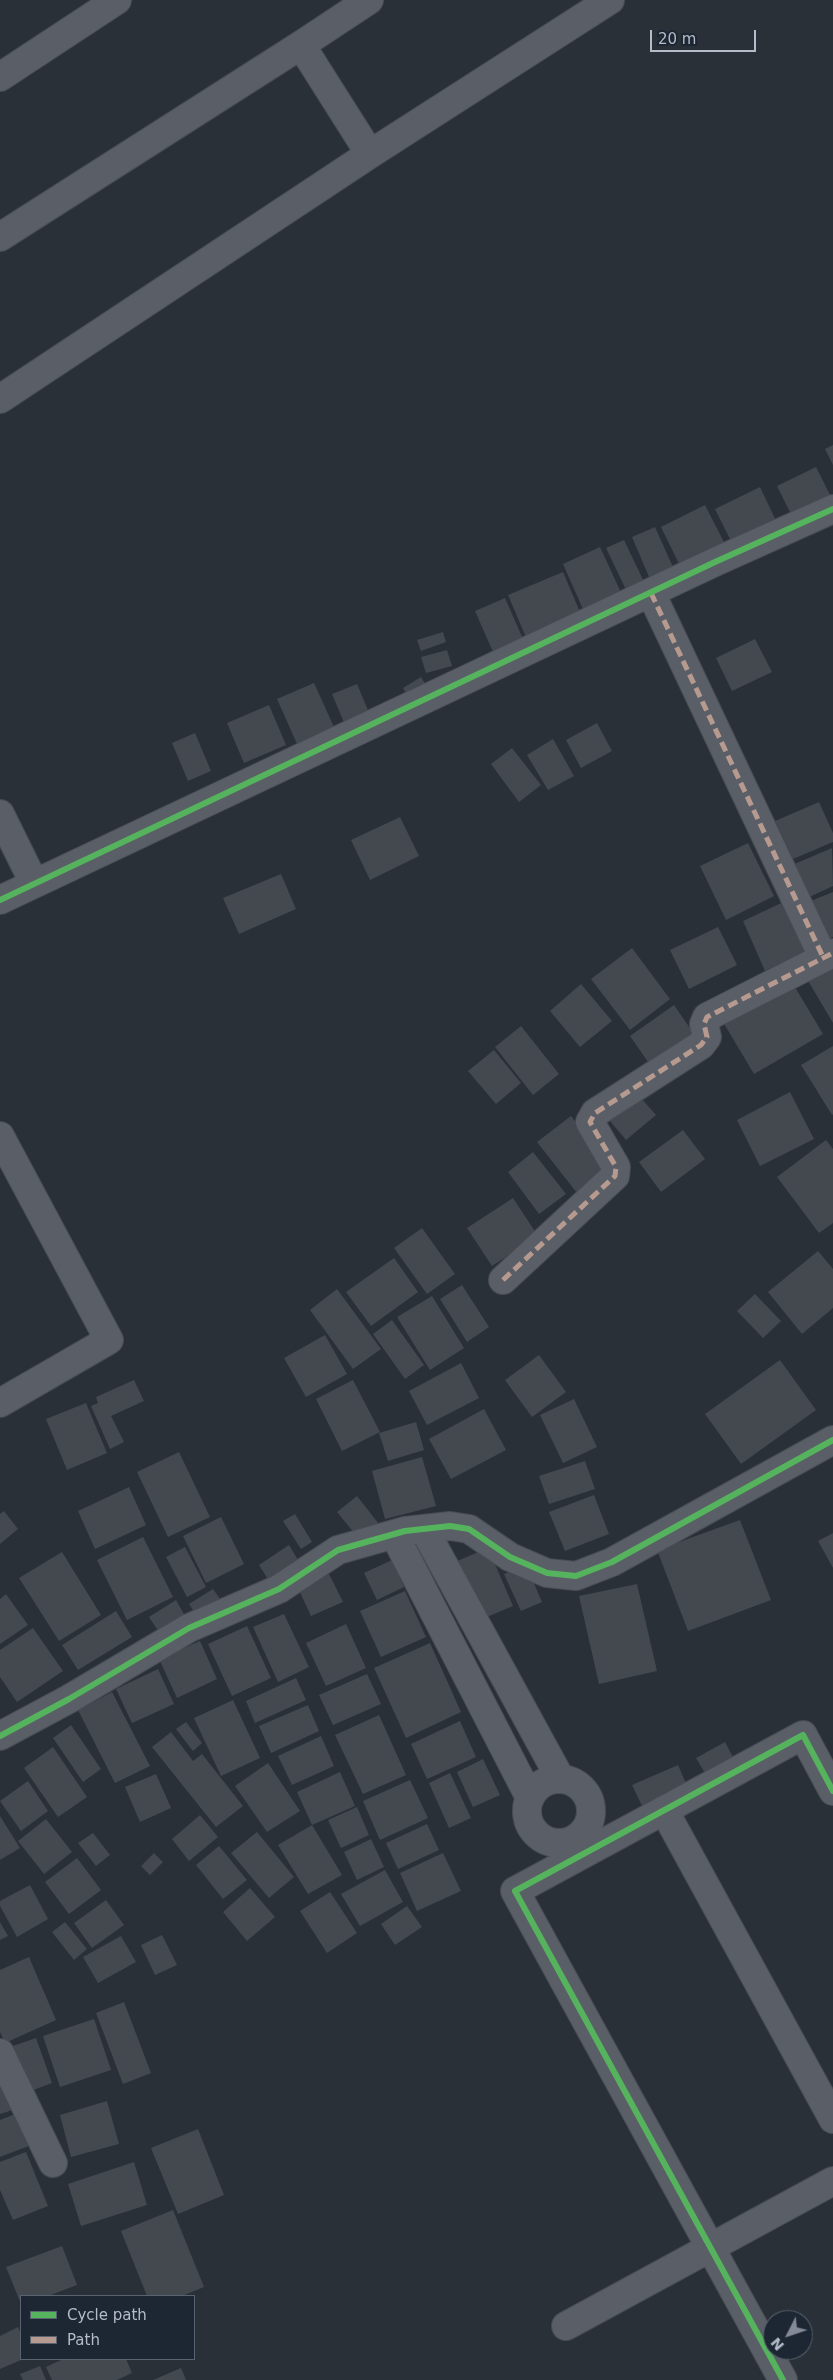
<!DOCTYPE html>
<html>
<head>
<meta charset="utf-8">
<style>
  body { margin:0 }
  #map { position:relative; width:833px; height:2380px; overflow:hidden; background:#2a3038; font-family:"DejaVu Sans",sans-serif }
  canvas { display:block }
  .legend { position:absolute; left:20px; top:2295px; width:175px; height:65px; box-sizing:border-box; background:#1d2633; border:1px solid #59626f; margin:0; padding:6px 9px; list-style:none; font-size:15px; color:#b4bcc9 }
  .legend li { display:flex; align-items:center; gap:10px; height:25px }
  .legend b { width:25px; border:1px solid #59626f }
  .north { position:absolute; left:763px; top:2310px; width:50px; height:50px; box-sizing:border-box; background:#1d2633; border:1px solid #59626f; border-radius:50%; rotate:229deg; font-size:14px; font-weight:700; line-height:20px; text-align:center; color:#b4bcc9 }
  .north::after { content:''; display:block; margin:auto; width:18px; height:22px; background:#848b96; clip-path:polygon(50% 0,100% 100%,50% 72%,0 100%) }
  .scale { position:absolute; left:650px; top:30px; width:106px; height:22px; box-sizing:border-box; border:2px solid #b4bcc9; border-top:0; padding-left:6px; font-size:15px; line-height:18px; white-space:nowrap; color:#b4bcc9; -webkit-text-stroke:4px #1d2633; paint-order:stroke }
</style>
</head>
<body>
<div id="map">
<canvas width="833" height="2380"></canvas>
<ul class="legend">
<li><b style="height:6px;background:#56b35d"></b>Cycle path</li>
<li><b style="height:6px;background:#b69a8f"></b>Path</li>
</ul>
<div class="north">N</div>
<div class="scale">20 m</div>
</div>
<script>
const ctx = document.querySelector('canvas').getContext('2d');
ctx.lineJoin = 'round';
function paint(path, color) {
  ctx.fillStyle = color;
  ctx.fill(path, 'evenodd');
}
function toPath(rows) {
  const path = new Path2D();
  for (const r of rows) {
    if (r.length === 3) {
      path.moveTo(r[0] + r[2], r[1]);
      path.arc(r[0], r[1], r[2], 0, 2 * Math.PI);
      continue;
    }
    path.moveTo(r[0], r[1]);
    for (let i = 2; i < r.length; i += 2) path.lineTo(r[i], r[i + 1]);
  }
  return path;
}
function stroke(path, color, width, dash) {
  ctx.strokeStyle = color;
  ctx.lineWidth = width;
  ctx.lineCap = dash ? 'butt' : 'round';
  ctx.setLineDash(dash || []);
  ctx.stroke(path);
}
paint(toPath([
  [833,445,833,465,825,449],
  [816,467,833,501,794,520,777,486],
  [760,487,778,525,734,547,715,509],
  [705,505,727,548,682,570,661,527],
  [655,527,676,574,652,584,632,537],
  [624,540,647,588,629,596,606,548],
  [600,547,624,599,586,616,563,564],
  [563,572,583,619,528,642,508,595],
  [505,598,523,639,493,652,475,611],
  [443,632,446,642,421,651,417,640],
  [755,639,772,672,732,691,716,658],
  [447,650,452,666,426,673,421,657],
  [421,677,430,692,411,703,403,688],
  [314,683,334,727,297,744,277,699],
  [357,684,370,715,345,725,332,694],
  [269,705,286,745,244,763,227,723],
  [597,723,612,751,581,768,566,740],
  [195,733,211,771,188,781,172,743],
  [553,739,574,776,548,790,527,755],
  [512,748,541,785,519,802,491,764],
  [819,802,833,833,833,842,793,859,775,821],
  [400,817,419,856,370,880,351,840],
  [748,843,774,896,726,920,700,866],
  [832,848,833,886,807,898,792,865],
  [281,874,296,909,239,934,223,898],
  [833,892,833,937,822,941,806,903],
  [792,898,815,948,765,971,743,921],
  [718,927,737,965,689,989,670,950],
  [632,948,670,999,630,1030,591,979],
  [833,963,833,1023,807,979],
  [792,982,823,1034,754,1074,723,1022],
  [581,984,612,1021,580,1047,550,1011],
  [674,1005,699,1041,655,1072,630,1036],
  [521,1026,559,1074,533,1095,495,1047],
  [833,1046,833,1114,832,1115,801,1065],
  [494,1050,521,1083,496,1104,468,1071],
  [634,1090,656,1115,626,1140,605,1115],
  [790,1092,814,1139,760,1166,737,1120],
  [571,1116,611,1167,577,1193,537,1142],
  [683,1130,705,1159,661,1192,639,1162],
  [826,1140,833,1149,833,1223,819,1233,777,1177],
  [533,1152,566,1194,539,1214,508,1172],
  [513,1198,538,1236,492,1266,467,1228],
  [422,1228,455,1274,427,1294,394,1248],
  [818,1251,833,1269,833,1308,802,1334,768,1292],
  [394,1258,418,1292,371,1326,346,1292],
  [462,1285,489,1327,467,1342,440,1299],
  [337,1289,381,1349,353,1369,310,1310],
  [755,1294,781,1321,763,1338,737,1311],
  [432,1296,464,1348,430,1370,397,1317],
  [392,1320,424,1365,405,1379,373,1334],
  [325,1335,347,1374,306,1397,284,1358],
  [539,1355,566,1392,532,1417,505,1380],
  [780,1360,816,1410,741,1464,705,1414],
  [461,1363,479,1398,427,1425,409,1391],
  [134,1380,144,1401,111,1416,124,1442,110,1449,91,1406,98,1403,96,1397],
  [353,1380,380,1432,342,1451,316,1399],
  [574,1399,597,1447,563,1463,540,1415],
  [86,1403,107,1453,67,1470,46,1419],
  [484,1409,506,1450,451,1479,429,1439],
  [416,1422,424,1450,388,1461,379,1433],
  [179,1452,210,1517,168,1537,137,1472],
  [422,1457,436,1506,385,1519,372,1471],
  [585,1461,595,1489,549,1504,539,1476],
  [129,1487,146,1525,95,1549,78,1511],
  [594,1495,609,1534,565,1551,549,1512],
  [357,1496,379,1524,360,1540,337,1512],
  [4,1511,18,1529,0,1544,0,1514],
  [295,1514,312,1542,301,1549,283,1521],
  [221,1517,244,1564,206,1583,183,1536],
  [740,1520,771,1600,688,1631,657,1550],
  [833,1533,833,1568,818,1541],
  [143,1537,173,1597,127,1620,97,1560],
  [289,1545,301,1565,271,1584,259,1565],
  [185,1547,206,1587,187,1597,166,1557],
  [488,1548,513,1606,475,1622,450,1564],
  [62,1552,101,1615,59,1641,19,1578],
  [392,1560,404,1587,377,1600,364,1573],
  [526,1565,542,1602,521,1611,504,1574],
  [329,1574,343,1602,311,1616,298,1588],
  [637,1584,657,1671,599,1684,579,1596],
  [213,1589,223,1603,199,1619,189,1604],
  [405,1591,426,1637,381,1657,360,1611],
  [6,1594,28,1625,0,1644,0,1599],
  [176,1600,185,1616,159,1632,149,1617],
  [116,1611,132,1637,78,1670,62,1645],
  [284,1614,309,1667,278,1682,253,1627],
  [346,1624,366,1668,326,1686,306,1643],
  [247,1626,271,1678,232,1696,208,1644],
  [33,1628,63,1671,17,1702,0,1677,0,1650],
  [200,1641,217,1679,177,1698,159,1659],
  [430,1643,461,1712,406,1738,374,1668],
  [158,1669,174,1704,132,1723,116,1689],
  [367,1674,381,1704,333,1725,319,1695],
  [296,1678,306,1700,255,1723,246,1701],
  [112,1692,150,1766,115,1783,78,1710],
  [233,1700,260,1758,221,1776,194,1718],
  [308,1705,319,1731,271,1753,259,1726],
  [379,1715,406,1775,363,1794,335,1735],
  [460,1721,476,1757,427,1779,411,1744],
  [186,1722,202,1743,193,1751,176,1729],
  [71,1725,101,1769,83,1782,53,1738],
  [171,1732,193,1761,202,1754,243,1806,216,1827,152,1747],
  [321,1736,334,1766,292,1785,278,1756],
  [725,1742,734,1759,706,1775,696,1758],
  [53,1747,87,1797,58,1817,24,1768],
  [483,1759,500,1795,473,1807,457,1772],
  [268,1763,300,1811,267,1832,235,1786],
  [678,1765,688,1788,643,1808,632,1785],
  [340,1772,355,1806,312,1825,297,1792],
  [450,1773,471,1818,449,1828,429,1783],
  [156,1774,171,1808,140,1822,125,1787],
  [410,1780,428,1818,380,1840,363,1801],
  [28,1781,48,1811,21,1831,0,1801],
  [357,1807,369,1835,341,1848,328,1820],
  [200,1815,218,1837,189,1861,172,1839],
  [0,1816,20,1848,0,1860],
  [46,1819,72,1852,44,1874,18,1841],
  [427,1824,439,1850,398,1869,386,1843],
  [312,1825,342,1875,308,1894,278,1845],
  [257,1832,294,1877,269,1898,231,1853],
  [93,1833,110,1855,96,1866,78,1843],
  [371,1839,384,1867,357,1880,344,1852],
  [219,1846,247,1880,223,1899,196,1865],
  [154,1853,163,1862,150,1875,141,1866],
  [443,1853,461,1891,417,1911,400,1873],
  [77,1858,101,1890,69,1914,45,1882],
  [385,1870,403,1902,360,1926,341,1894],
  [30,1885,48,1919,17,1937,0,1906,0,1901],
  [250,1888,275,1917,247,1941,223,1912],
  [330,1892,357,1933,327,1953,300,1911],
  [106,1900,124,1925,92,1948,74,1923],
  [407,1906,422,1927,395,1945,381,1924],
  [0,1922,8,1936,0,1940],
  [65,1922,87,1949,74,1960,52,1932],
  [162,1935,177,1965,155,1975,141,1945],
  [121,1936,136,1962,98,1983,83,1957],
  [29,1957,56,2020,5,2043,0,2032,0,1970],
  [124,2002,151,2073,123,2084,96,2013],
  [94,2019,111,2070,60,2087,43,2036],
  [36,2038,52,2083,23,2094,7,2048],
  [0,2073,16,2109,0,2114],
  [107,2101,119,2144,71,2157,60,2115],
  [20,2112,34,2144,0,2157,0,2120],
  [198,2129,224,2195,178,2214,151,2148],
  [26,2152,48,2206,13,2220,0,2190,0,2162],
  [134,2162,147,2205,81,2226,68,2184],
  [173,2210,204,2287,182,2296,147,2296,121,2231],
  [62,2246,77,2285,48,2296,21,2296,21,2304,6,2267],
  [18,2327,21,2334,21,2360,0,2369,0,2336],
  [63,2359,126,2359,132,2373,117,2380,52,2380,46,2367],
  [40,2366,46,2380,23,2380,20,2374],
  [181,2368,186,2380,153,2380]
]), '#444950');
const street = toPath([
  [301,45,369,0],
  [0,77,117,0],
  [0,237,301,45,370,154],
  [0,399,370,154,610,0],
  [651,593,823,957],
  [0,814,34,883],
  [0,900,715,562,833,509],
  [0,1136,109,1340,0,1403],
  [503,1280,615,1176,616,1167,590,1122,595,1113,701,1045,707,1037,704,1024,707,1017,833,953],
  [424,1529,560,1778],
  [394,1534,530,1798],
  [0,1736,69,1699,189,1628,279,1589,338,1550,405,1531,450,1526,469,1529,510,1557,547,1573,576,1576,612,1562,833,1440],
  [559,1811,32],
  [664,1810,833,2119],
  [0,2053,53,2163],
  [566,2326,833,2181],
  [783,2380,515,1891,803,1735,833,1791]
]);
stroke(street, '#484c53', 30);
stroke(street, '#5a5e66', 28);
stroke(toPath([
  [651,593,823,957],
  [503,1280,615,1176,616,1167,590,1122,595,1113,701,1045,707,1037,704,1024,707,1017,833,953]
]), '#b69a8f', 5, [10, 5]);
stroke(toPath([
  [0,900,715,562,833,509],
  [0,1736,69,1699,189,1628,279,1589,338,1550,405,1531,450,1526,469,1529,510,1557,547,1573,576,1576,612,1562,833,1440],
  [783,2380,515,1891,803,1735,833,1791]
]), '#56b35d', 6);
</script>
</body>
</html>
